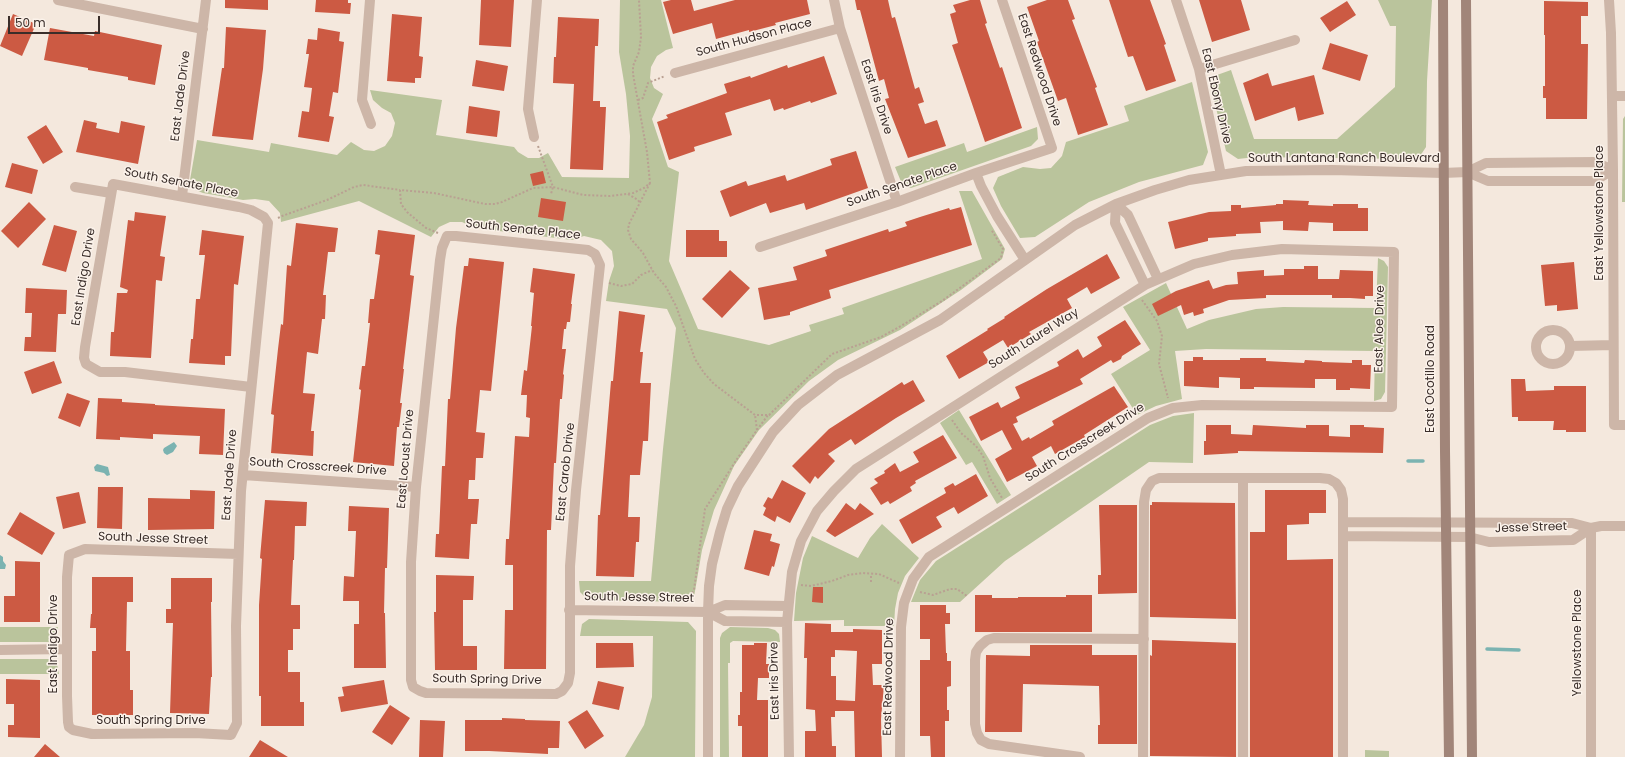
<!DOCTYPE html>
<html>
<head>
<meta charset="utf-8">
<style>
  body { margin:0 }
  #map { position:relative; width:1625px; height:757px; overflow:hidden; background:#f4e8dd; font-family:Poppins,sans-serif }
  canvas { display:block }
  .scale { position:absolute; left:8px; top:16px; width:92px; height:18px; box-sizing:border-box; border:2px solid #392d29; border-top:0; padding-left:5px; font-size:12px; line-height:14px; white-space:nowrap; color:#392d29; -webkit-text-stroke:3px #fbf2ea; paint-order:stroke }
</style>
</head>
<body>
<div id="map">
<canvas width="1625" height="757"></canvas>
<div class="scale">50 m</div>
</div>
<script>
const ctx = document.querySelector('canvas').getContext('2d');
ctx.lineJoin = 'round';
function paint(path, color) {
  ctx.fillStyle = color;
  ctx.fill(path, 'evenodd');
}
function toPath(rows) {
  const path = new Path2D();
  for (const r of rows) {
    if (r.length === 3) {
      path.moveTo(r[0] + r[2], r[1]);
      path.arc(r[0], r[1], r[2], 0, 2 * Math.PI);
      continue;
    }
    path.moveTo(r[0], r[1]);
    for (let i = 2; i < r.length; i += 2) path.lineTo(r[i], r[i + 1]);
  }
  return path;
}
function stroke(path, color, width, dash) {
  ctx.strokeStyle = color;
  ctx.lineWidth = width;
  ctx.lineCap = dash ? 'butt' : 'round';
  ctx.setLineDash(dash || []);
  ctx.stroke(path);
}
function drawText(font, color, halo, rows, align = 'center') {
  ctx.font = font + ' Poppins,sans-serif';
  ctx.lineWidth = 3;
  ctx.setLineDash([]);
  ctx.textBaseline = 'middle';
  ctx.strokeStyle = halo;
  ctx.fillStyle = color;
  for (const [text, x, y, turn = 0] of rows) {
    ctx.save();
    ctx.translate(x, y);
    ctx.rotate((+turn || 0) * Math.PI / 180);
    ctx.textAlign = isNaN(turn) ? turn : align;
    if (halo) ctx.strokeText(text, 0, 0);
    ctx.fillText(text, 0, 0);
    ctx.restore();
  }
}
paint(toPath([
  [620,0,661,0,673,48,666,50,657,56,651,67,650,78,654,88,663,94,652,119,668,167,679,172,669,261,698,329,769,345,811,331,809,325,844,314,842,308,982,259,959,191,972,191,1005,249,1002,259,961,290,900,330,838,360,809,381,759,430,734,466,714,510,702,550,694,597,687,602,588,600,580,592,579,581,651,581,663,449,676,328,667,309,606,301,609,281,614,266,612,251,601,240,584,236,572,240,475,228,462,222,450,222,439,227,431,237,359,201,281,222,280,213,269,201,255,199,243,200,203,193,193,189,190,180,197,140,269,152,271,143,337,155,351,142,364,150,374,151,385,146,392,136,395,123,391,113,382,108,373,100,370,90,442,100,436,135,514,147,518,152,528,158,539,158,548,153,562,177,629,178,630,136,626,94,619,52],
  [1378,0,1432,0,1427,81,1426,147,1420,156,1407,159,1255,157,1238,159,1226,151,1211,86,1217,75,1231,70,1254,139,1337,139,1395,87,1396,26,1390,26],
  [1192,82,1208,152,1203,165,1139,182,1089,202,1035,237,1020,238,1001,206,993,188,998,177,1023,167,1040,169,1051,168,1062,156,1066,142,1129,121,1124,106],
  [1625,116,1625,202,1622,202,1623,119],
  [1037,127,1038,139,1031,146,911,188,902,184,895,167,964,143,967,152],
  [1378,258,1384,261,1388,267,1385,392,1381,399,1374,401,1375,351,1206,349,1175,351,1182,399,1156,406,1137,415,1111,374,1150,350,1123,307,1166,283,1187,329,1209,320,1256,309,1283,307,1376,308],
  [959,410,1011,495,997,504,972,462,966,465,940,423],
  [1194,413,1193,463,1149,462,1005,561,960,602,911,602,920,580,936,561,1150,425,1173,416],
  [882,524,919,558,905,576,898,593,895,609,894,626,844,626,844,620,794,621,796,593,803,558,812,536,858,558,870,538],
  [589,619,688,622,696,631,695,757,625,757,644,725,652,697,653,636,580,636,582,624],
  [0,627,58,627,55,638,49,642,0,642],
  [730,627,768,628,775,630,779,634,780,642,733,641,730,643,730,663,728,663,729,757,720,757,720,638,722,633],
  [0,659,50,659,57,664,59,674,0,674],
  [1365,750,1389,751,1389,757,1365,757]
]), '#bac49c');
paint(toPath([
  [174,442,177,446,173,452,167,455,164,453,163,450,164,448],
  [97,464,108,467,110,475,107,476,104,473,95,471,94,467],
  [0,555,3,557,3,561,6,565,5,569,0,569]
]), '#7bb3b1');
stroke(toPath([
  [1408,461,1423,461],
  [1487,649,1519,650]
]), '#7bb3b1', 3.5);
paint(toPath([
  [225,0,268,0,268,10,225,8],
  [316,0,348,0,348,3,351,3,350,14,315,12],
  [481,0,514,0,511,47,479,45],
  [671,0,691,0,694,11,735,0,807,0,810,14,775,23,776,25,749,32,749,30,716,39,712,23,673,34,663,2],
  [855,0,888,0,892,18,895,17,915,89,919,87,924,102,918,104,925,124,937,120,946,146,908,158,885,99,889,98,884,79,879,81,860,10,857,10],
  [970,0,980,0,987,23,985,24,1000,68,1002,67,1022,128,985,142,952,45,958,43,950,14,956,12,953,5],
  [1047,0,1068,0,1075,19,1072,20,1097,87,1095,88,1108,125,1078,135,1066,98,1058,101,1037,42,1039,41,1027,7],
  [1109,0,1150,0,1166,44,1164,45,1176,81,1146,91,1133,56,1128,57],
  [1199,0,1241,0,1250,30,1212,42],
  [1347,1,1356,15,1330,32,1320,18],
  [1544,1,1588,2,1588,16,1581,16,1581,44,1588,44,1587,119,1546,119,1546,98,1543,98,1543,86,1545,86,1545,35,1544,35],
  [13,14,36,24,22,56,0,46],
  [392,14,422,17,419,56,423,57,421,78,415,78,415,83,387,81],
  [558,17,599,19,598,46,595,46,593,101,600,101,600,107,606,107,603,170,570,169,574,84,553,83,554,57,556,57],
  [226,27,266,30,263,69,253,140,212,136,222,68,224,68],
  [50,28,94,36,95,31,162,45,155,85,128,80,128,77,88,70,88,68,44,60],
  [318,28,340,32,339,41,344,42,338,93,333,92,329,116,334,117,329,142,298,137,302,111,309,112,312,88,304,87,309,54,306,54,308,39,317,40],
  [1330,43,1368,55,1360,81,1322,69],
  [824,56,837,94,811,103,810,101,784,110,783,108,774,111,770,99,725,113,732,135,694,147,695,151,669,160,657,122,668,118,666,115,727,93,724,84,750,76,751,78,787,65,788,68],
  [476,60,508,66,504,91,472,86],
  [1268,73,1272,86,1314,75,1324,114,1298,121,1295,107,1255,121,1243,83],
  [469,106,500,111,497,137,466,133],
  [84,120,97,123,96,128,119,133,121,121,145,126,138,164,76,152],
  [46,125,63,152,43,164,27,137],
  [856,151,868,188,806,210,804,203,770,213,766,203,730,217,720,191,746,181,748,186,785,175,787,181,832,165,830,159],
  [12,163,38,170,32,194,5,187],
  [543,171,546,183,533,186,530,174],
  [541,198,566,202,563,221,538,217],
  [1283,200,1309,201,1308,205,1333,206,1333,204,1358,204,1358,208,1368,208,1368,231,1333,231,1333,223,1309,222,1308,231,1283,230,1283,221,1260,222,1261,233,1236,234,1236,236,1208,238,1208,241,1175,249,1168,222,1209,212,1231,211,1231,205,1241,205,1241,208,1276,205,1276,204,1283,204],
  [29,202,46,219,18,248,1,231],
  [961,207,972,245,829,290,831,298,790,312,790,315,764,320,758,288,797,280,793,267,827,256,825,250,888,229,889,232,907,226,905,222,920,217,949,208,950,210],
  [135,212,166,216,160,256,165,257,162,281,156,280,151,358,110,356,111,332,114,332,117,293,127,293,128,290,120,287,128,220,134,221],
  [296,223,338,228,335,252,328,252,323,295,326,295,325,319,322,319,318,354,307,352,303,393,315,394,311,431,314,431,313,456,271,453,274,415,271,414,278,349,281,324,283,325,287,265,291,266],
  [54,225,77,231,66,272,42,265],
  [202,230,244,236,238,285,234,284,231,356,225,356,225,365,189,363,191,339,193,339,196,299,200,299,205,255,199,255],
  [378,230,415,235,410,275,414,276,403,369,404,369,400,403,402,403,399,427,397,427,394,466,353,462,361,390,359,389,362,366,365,366,370,323,368,323,370,299,374,299,380,255,375,254],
  [686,230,719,230,719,241,727,241,727,257,686,257],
  [1107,254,1120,278,1091,294,1087,287,1067,299,1072,308,1029,332,1031,334,1008,348,1003,340,983,352,989,362,959,379,946,356,988,330,987,329,1005,318,1004,317,1047,289],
  [469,258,504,262,491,391,480,390,476,432,485,433,483,458,476,458,475,480,469,480,468,499,479,499,477,524,471,524,469,559,435,557,436,534,439,534,442,466,445,466,448,399,450,399,456,328,464,266,468,266],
  [1574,262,1578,309,1557,311,1557,305,1545,306,1541,265],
  [1304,266,1318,266,1318,279,1339,279,1340,270,1373,271,1373,296,1365,296,1365,299,1350,298,1332,298,1332,295,1266,295,1266,298,1229,300,1203,309,1204,313,1194,316,1193,312,1184,315,1181,305,1158,316,1152,304,1176,291,1209,280,1213,289,1226,285,1238,284,1237,272,1264,270,1264,276,1284,275,1284,269,1304,269],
  [533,268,575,274,571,304,572,304,570,322,567,322,566,329,564,329,562,349,566,349,563,374,564,375,562,399,560,399,556,463,554,463,551,530,547,530,546,669,504,669,505,610,513,610,513,565,505,565,506,539,509,539,515,436,529,437,530,418,526,417,527,395,521,395,524,370,527,371,532,326,531,326,534,293,530,292],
  [730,270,750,288,722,318,702,299],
  [26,288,67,290,66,314,58,314,56,352,24,351,25,337,31,337,32,313,25,313],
  [619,311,645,315,640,352,643,352,640,383,651,383,648,441,643,441,640,475,630,475,628,517,640,517,639,542,636,542,634,577,596,576,598,515,600,515,611,381,613,381],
  [1125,320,1141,344,1122,356,1121,359,1113,363,1111,360,1080,379,1083,384,1016,417,1018,422,1013,424,1022,441,1029,437,1030,439,1054,425,1052,421,1114,386,1128,407,1084,435,1085,437,1055,454,1051,446,1032,457,1037,466,1007,482,995,459,1012,449,1002,430,981,441,969,417,998,402,1001,408,1020,398,1015,387,1059,366,1057,362,1078,349,1083,358,1102,346,1097,337],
  [1193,357,1203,357,1203,360,1240,360,1240,358,1266,358,1266,361,1304,363,1305,360,1322,361,1322,362,1352,363,1352,360,1362,360,1362,365,1371,365,1370,389,1350,388,1350,390,1336,390,1336,379,1315,379,1315,388,1254,387,1254,389,1240,389,1240,378,1219,377,1219,388,1184,386,1184,361,1193,361],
  [54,361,62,383,32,394,24,372],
  [1511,379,1525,379,1526,391,1554,390,1554,386,1586,386,1586,432,1566,432,1566,430,1553,430,1554,421,1518,421,1518,417,1512,417],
  [913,380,925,401,896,418,855,445,851,439,828,454,835,461,818,479,815,476,810,484,792,466,829,429,902,382,904,385],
  [67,393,90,401,80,427,58,418],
  [98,398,122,399,122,402,155,404,155,405,225,409,223,455,199,454,200,436,153,434,153,439,120,437,120,440,96,439],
  [1206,425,1231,425,1231,434,1252,435,1253,425,1306,428,1306,425,1329,425,1329,436,1350,437,1350,425,1364,425,1364,427,1384,428,1383,453,1238,451,1238,453,1204,455,1204,441,1206,441],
  [943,435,957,458,915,481,916,483,910,487,912,491,890,504,888,501,881,505,870,488,878,483,874,479,885,473,884,471,895,463,900,472,919,462,913,452],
  [976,474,988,496,958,514,954,507,936,517,942,527,912,544,899,520,946,493,944,488,953,483,955,486],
  [782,480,806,493,790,523,777,516,775,522,763,515,766,508,763,506,768,497,772,499],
  [98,487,123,487,122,529,97,528],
  [190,490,215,491,214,529,148,530,148,498,190,499],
  [1265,490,1326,490,1326,513,1309,513,1309,524,1287,525,1287,560,1333,559,1333,757,1250,757,1250,532,1265,532],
  [79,492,86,523,63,529,56,497],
  [265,500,307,502,306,526,295,526,294,560,293,560,291,605,300,605,300,629,293,629,293,650,288,650,288,672,300,672,300,702,304,702,304,726,261,726,261,696,259,696,259,605,262,559,260,558],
  [1152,502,1235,503,1236,619,1150,617,1150,505,1152,505],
  [846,503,855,510,860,503,874,514,835,537,826,531],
  [1099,505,1137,505,1137,593,1098,594,1098,575,1101,575],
  [349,506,389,508,387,568,385,568,384,613,385,613,386,668,354,668,354,624,359,624,359,601,343,601,344,576,354,577,356,531,348,531],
  [20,512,55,533,42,555,7,534],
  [754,530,772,534,770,541,780,544,774,567,772,566,769,576,744,569],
  [15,561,40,562,40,622,4,622,4,596,15,596],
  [436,575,474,576,473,600,463,600,463,646,477,646,477,670,435,670,434,612,436,612],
  [92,577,133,577,133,602,127,602,126,651,130,651,130,690,133,690,133,715,92,715,92,651,96,651,96,628,90,628,91,614,92,614],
  [171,578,212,578,212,602,211,602,212,677,211,677,209,714,170,713,173,623,166,623,166,609,171,609],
  [813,587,823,587,823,603,812,602],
  [975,595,992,595,992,598,1018,598,1018,597,1066,597,1066,595,1092,595,1092,632,975,632],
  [920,605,946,605,946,613,950,613,950,624,945,624,946,653,947,653,947,661,951,661,951,686,947,687,947,710,949,710,949,721,945,721,945,757,931,757,930,736,920,736,920,660,930,660,930,639,920,639],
  [805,623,831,624,831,632,853,632,853,629,882,630,882,664,872,664,873,685,884,685,881,719,882,757,855,757,854,711,835,711,835,717,831,717,832,746,836,746,836,757,805,757,805,731,816,731,815,710,806,709,807,658,804,658],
  [835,650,857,651,855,701,836,700,836,676,831,676,831,657,835,657],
  [1152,640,1236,643,1236,757,1150,756,1150,655,1152,656],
  [596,643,633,643,634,667,596,668],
  [754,643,767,643,766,664,769,664,769,678,758,678,757,700,768,700,768,757,742,757,742,726,738,726,738,715,740,715,740,692,742,692,742,645,754,645],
  [1030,645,1092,645,1092,655,1137,655,1137,744,1098,744,1098,725,1100,725,1099,686,1023,684,1022,732,985,732,986,655,1030,656],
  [6,679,40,680,40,738,8,737,8,725,14,725,14,704,6,704],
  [384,680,388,704,341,712,338,697,344,696,342,687],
  [598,681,624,687,619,710,592,704],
  [390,705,410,718,392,745,372,732],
  [587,710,604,736,585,749,568,722],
  [502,718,525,719,525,720,560,721,559,748,548,748,548,754,489,751,465,751,465,720,502,720],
  [420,720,445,721,443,757,419,757],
  [260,740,288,757,249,757],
  [45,744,60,757,34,757]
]), '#cc5a43');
stroke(toPath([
  [638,100,643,98,648,83,665,76],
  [538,146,553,187,583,195,610,196,633,193,644,188,650,183,647,152,633,74,633,66,639,52,641,37,639,0],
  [650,183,629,224,628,230,631,239,643,253,654,273,666,287,676,306,695,359,704,373,714,384,755,415,769,415,832,354,881,337,901,326,942,301,1001,258,1003,249,991,229],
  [628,194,638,200,640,203],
  [278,218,282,216,327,200,354,187,363,185,400,190],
  [438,233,426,228,407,212,401,204,400,190,434,193,485,204,495,204,502,202,533,188,553,187,551,194],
  [609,283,621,286,632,284,641,275,652,270],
  [1142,300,1157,321,1162,336,1159,364,1168,398],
  [952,420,961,433,976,446,983,456,990,478,1002,498],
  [757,430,768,415],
  [871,582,871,574],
  [801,585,811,586,832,581,848,575,863,573,879,574,899,583],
  [920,592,933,595,950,589,957,589,967,596],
  [688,600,694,590,705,509,737,459,757,430,755,415]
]), '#b9a092', 2, [2, 2]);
stroke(toPath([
  [58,0,203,29],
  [370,0,362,100,371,124],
  [834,0,840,28,897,202],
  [1176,0,1199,69,1221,175],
  [1609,0,1611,33,1613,170,1614,425,1625,425],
  [1199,69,1295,40],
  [675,73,840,28],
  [1612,96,1625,96],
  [534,137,528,109,537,0],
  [1467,172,1488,181,1594,181,1613,170],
  [976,173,981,186,997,216,1025,260],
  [75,187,111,193],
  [182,196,206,0],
  [1116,204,1115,223,1145,285],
  [1116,204,1128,215,1158,279],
  [447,236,456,236,588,250,595,254,600,265,576,490,570,566,570,673,568,683,562,691,556,694,426,693,420,691,413,687,411,680,411,562,416,487,440,260,442,248,447,236],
  [760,247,897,202,976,173,1052,148,1002,0],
  [1553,347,17],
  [1570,346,1613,345],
  [243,475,416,487],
  [1243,478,1243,757],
  [1343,522,1572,523,1591,528],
  [1591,528,1591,757],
  [1343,536,1469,537,1489,542,1573,540,1591,528,1601,526,1625,526],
  [238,554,85,549,69,555,67,577,67,696,68,722,69,727,73,730,92,734,195,733,231,735,237,723,236,626,241,491,268,223,264,217,251,210,239,207,113,184,85,347,84,358,86,364,100,372,125,372,251,387],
  [569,610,708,612,725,605,788,606],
  [708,612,725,621,787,622],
  [0,650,67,649],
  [708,757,708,612,709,586,712,564,720,532,727,509,738,486,773,432,798,405,837,375,940,320,1075,225,1116,204,1155,190,1189,180,1246,171,1332,170,1443,173,1467,172,1486,163,1595,162,1613,170],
  [789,757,787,622,792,572,801,541,817,511,834,491,856,469,1145,285,1194,264,1232,255,1282,249,1394,252,1392,407,1202,405,1173,408,1148,418,929,557,913,579,904,603,901,627,900,757],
  [1080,757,989,744,981,740,977,733,975,724,975,660,976,652,980,646,987,640,994,638,1144,639],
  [1143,757,1144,502,1146,490,1152,481,1159,478,1320,478,1329,479,1336,483,1341,490,1343,499,1343,757]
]), '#cdb6a8', 10);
stroke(toPath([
  [1443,0,1445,451,1449,757],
  [1466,0,1472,757]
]), '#a18579', 10);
drawText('12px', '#392d29', '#fbf2ea', [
  ["South Hudson Place",754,38,-15],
  ["East Redwood Drive",1039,70,72],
  ["East Jade Drive",181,96,-83],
  ["East Ebony Drive",1216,96,77],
  ["East Iris Drive",876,97,72],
  ["South Lantana Ranch Boulevard",1344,159],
  ["South Senate Place",181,183,11],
  ["South Senate Place",902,185,-19],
  ["East Yellowstone Place",1600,213,-90],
  ["South Senate Place",523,230,6],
  ["East Indigo Drive",84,277,-81],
  ["East Aloe Drive",1380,329,-89],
  ["South Laurel Way",1034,339,-32],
  ["East Ocotillo Road",1431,379,-90],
  ["South Crosscreek Drive",1085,443,-32],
  ["East Locust Drive",406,459,-85],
  ["South Crosscreek Drive",318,467,4],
  ["East Carob Drive",566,472,-84],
  ["East Jade Drive",230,475,-86],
  ["Jesse Street",1531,528,-2],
  ["South Jesse Street",153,539,2],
  ["South Jesse Street",639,598,1],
  ["Yellowstone Place",1578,643,-90],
  ["East Indigo Drive",54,644,-90],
  ["East Redwood Drive",889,677,-89],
  ["South Spring Drive",487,680,1],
  ["East Iris Drive",775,681,-91],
  ["South Spring Drive",151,721]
]);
</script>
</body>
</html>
